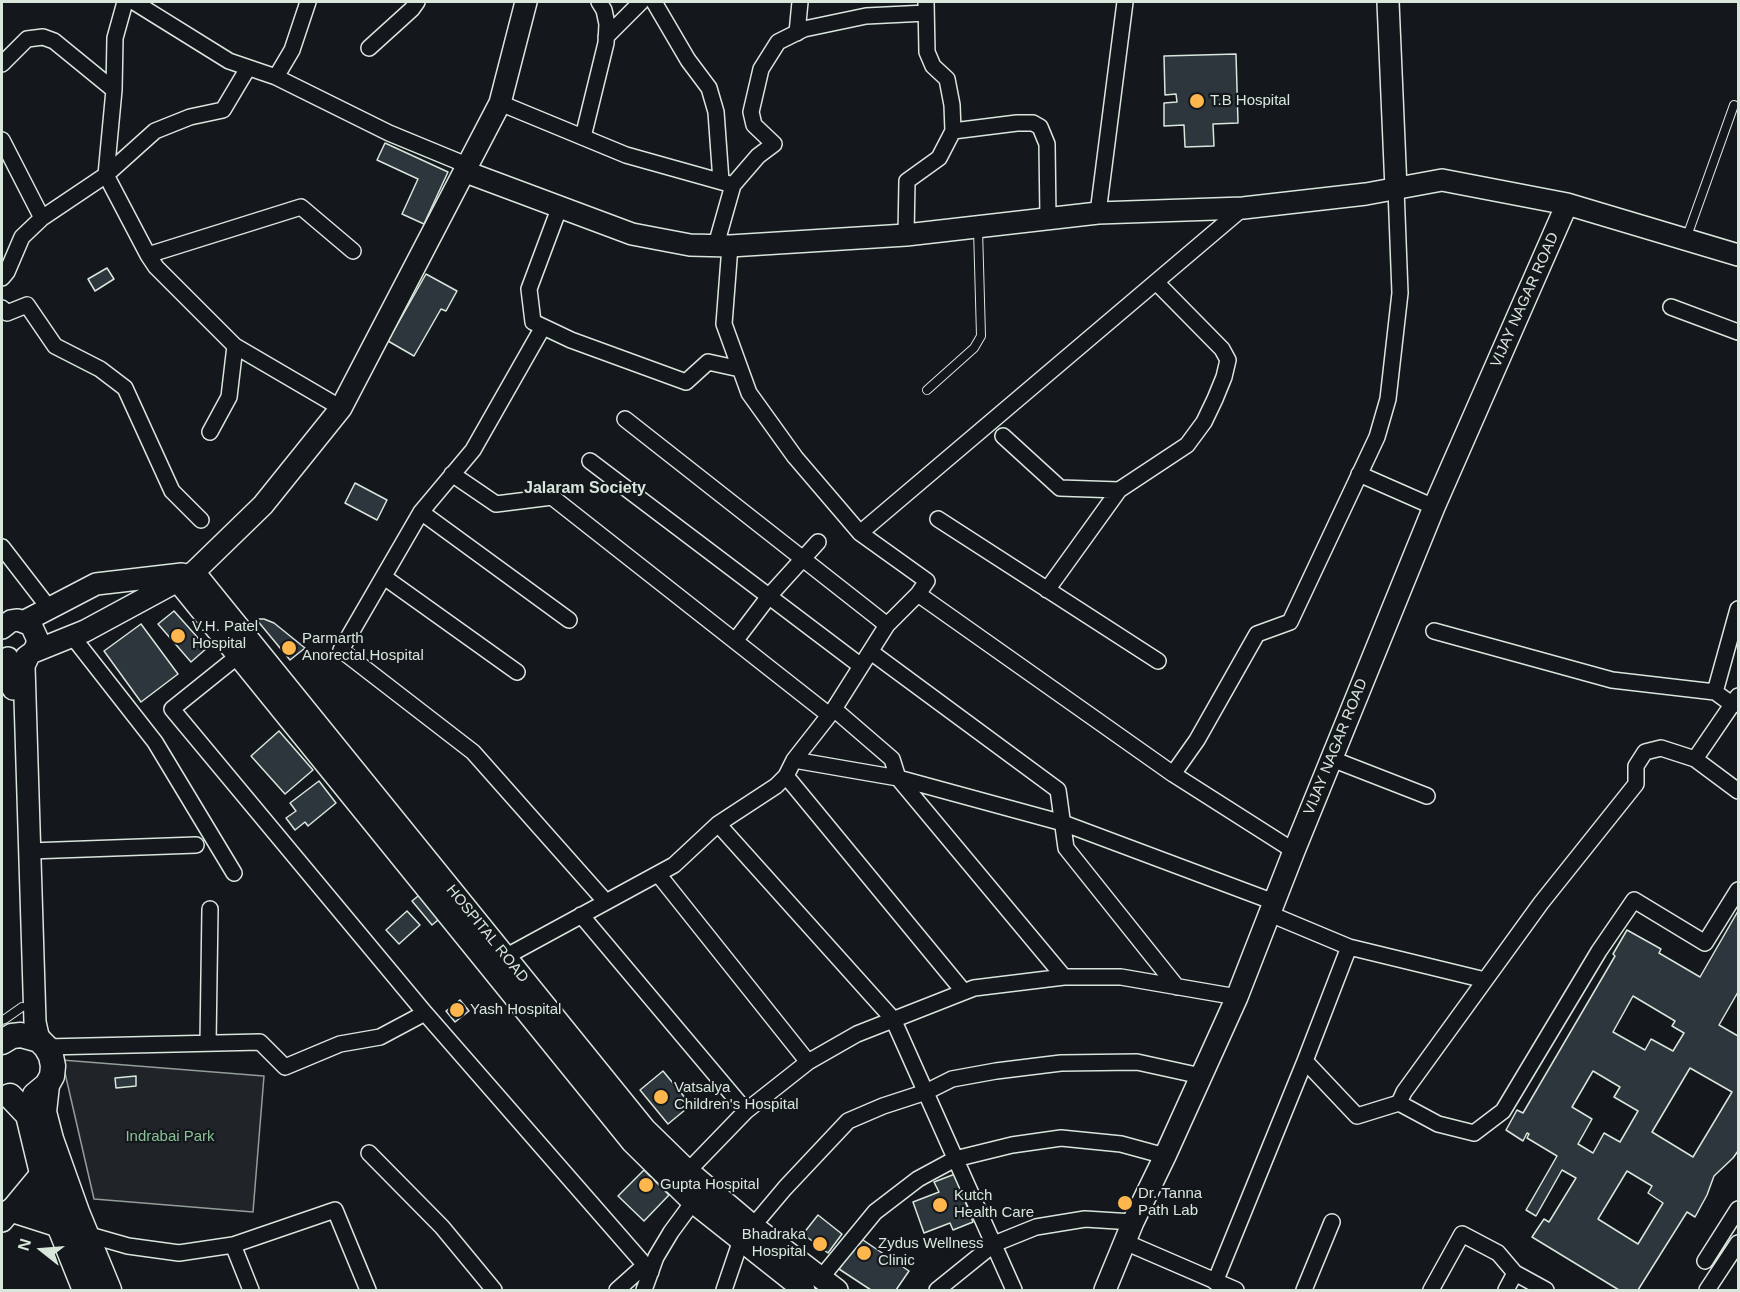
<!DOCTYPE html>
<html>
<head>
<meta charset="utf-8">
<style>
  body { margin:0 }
  #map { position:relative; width:1740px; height:1292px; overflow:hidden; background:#14181c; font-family:Arial,sans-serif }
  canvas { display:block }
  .frame { position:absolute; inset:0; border:3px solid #d8e6dc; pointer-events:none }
  .north { position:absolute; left:12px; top:1220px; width:60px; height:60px; -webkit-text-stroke:4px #14181c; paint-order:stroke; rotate:287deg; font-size:16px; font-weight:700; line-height:24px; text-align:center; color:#d8e6dc }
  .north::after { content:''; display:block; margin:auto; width:21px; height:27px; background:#d8e6dc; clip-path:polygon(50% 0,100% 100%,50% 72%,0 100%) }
</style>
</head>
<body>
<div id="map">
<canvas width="1740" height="1292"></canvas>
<div class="frame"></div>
<div class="north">N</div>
</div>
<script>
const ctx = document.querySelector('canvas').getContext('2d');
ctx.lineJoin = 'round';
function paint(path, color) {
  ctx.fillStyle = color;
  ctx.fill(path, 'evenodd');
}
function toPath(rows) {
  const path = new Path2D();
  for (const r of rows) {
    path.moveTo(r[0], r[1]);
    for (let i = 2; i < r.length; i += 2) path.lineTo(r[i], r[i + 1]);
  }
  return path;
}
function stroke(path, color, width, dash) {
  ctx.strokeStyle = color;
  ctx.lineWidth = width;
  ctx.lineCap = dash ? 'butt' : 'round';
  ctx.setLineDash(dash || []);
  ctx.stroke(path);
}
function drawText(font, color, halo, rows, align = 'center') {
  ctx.font = font + ' Arial,sans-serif';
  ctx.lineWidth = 4.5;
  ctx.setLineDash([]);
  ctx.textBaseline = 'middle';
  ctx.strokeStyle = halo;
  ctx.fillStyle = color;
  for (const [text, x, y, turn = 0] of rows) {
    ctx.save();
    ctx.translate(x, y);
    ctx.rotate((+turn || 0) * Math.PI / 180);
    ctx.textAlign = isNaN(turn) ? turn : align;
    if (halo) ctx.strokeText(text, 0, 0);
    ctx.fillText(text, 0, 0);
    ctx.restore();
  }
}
const green = toPath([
  [62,1060,264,1076,253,1212,94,1199,62,1060]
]);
paint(green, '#202428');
stroke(green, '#939e99', 1.5);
const building = toPath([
  [1236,54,1238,123,1213,124,1214,146,1185,147,1184,125,1164,126,1164,103,1177,102,1176,94,1165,95,1164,56,1236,54],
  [385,143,448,172,424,224,402,214,418,179,377,160,385,143],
  [107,268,114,279,95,291,88,279,107,268],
  [426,274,457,291,446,311,441,309,414,356,388,341,426,274],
  [355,483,387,500,377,520,345,503,355,483],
  [174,611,207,648,191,662,158,624,174,611],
  [256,619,264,619,274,623,305,648,290,660,256,619],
  [141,624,178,674,141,702,104,651,141,624],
  [279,731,313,770,285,794,251,756,279,731],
  [319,781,336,803,308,826,305,822,295,830,286,818,296,811,290,803,319,781],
  [423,892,443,916,432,925,412,901,423,892],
  [407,911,420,925,399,944,386,930,407,911],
  [1738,911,1738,992,1719,1025,1738,1036,1738,1151,1733,1158,1714,1176,1707,1195,1695,1217,1687,1212,1638,1290,1619,1290,1532,1237,1544,1219,1549,1222,1576,1178,1562,1170,1536,1216,1526,1210,1557,1156,1527,1138,1529,1134,1527,1133,1523,1141,1506,1130,1517,1110,1523,1113,1615,956,1613,954,1627,930,1661,949,1659,953,1700,977,1738,911],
  [1633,996,1675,1021,1672,1026,1684,1033,1673,1051,1651,1039,1645,1050,1613,1032,1633,996],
  [1690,1068,1732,1092,1693,1157,1652,1132,1690,1068],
  [1593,1071,1620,1087,1614,1097,1638,1111,1620,1142,1604,1133,1593,1153,1578,1144,1592,1119,1572,1107,1593,1071],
  [1627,1171,1652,1186,1648,1193,1663,1203,1638,1244,1598,1219,1627,1171],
  [460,1000,469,1011,455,1022,446,1011,460,1000],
  [663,1071,691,1105,668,1124,640,1090,663,1071],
  [136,1076,136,1086,116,1088,115,1078,136,1076],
  [644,1170,669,1195,644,1221,618,1196,644,1170],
  [955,1174,973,1222,953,1230,950,1223,924,1233,913,1202,939,1192,934,1182,955,1174],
  [818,1215,842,1234,828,1253,803,1234,818,1215],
  [860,1238,909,1271,896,1290,871,1290,839,1269,860,1238]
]);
paint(building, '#2c363c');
stroke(building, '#d8e6dc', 1.5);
const lane = toPath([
  [1686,239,1734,105],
  [927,390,974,348,981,336,978,229],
  [2,1020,5,1019,22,1007]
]);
const street = toPath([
  [125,2,115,38,114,90,106,175,148,255,156,267,235,346,341,408],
  [134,2,229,61,276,77,389,133,469,166],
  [654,2,688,60,709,88,716,112,721,181],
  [797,33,800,2],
  [606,37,641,2],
  [369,48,412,9,417,2],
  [2,64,27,39,43,37,54,41,114,90],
  [276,77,292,50,308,2],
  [500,103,626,155,733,185],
  [953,131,1017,123,1033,123,1040,127,1047,144,1048,218],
  [583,137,606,43,607,24,604,10,599,2],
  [2,140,42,218,22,237,7,272,2,278],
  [560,206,529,289,533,322,571,340,686,382,708,362,740,369],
  [1098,213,1125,2],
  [42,218,106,175,155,131,190,117,223,110,248,68],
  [906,235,907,181,939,158,953,131,952,105,947,79,933,66,927,52,926,2],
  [716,245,733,185,758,156,774,144,754,125,751,112,761,69,778,42,804,29,866,16,926,13],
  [148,255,301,207,353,251],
  [1671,307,1738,332],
  [2,308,7,313,27,305,55,346,100,369,125,388,172,491,201,520],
  [543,327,473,450,421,512,341,650,473,752,606,902],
  [625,419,887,625],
  [210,432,229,397,235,346],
  [1003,436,1060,488,1119,490,1047,590],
  [590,461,861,666],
  [452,474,496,504,552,497,829,715],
  [1359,474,1434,507],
  [1119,490,1187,445,1204,422,1215,399,1224,377,1228,360,1222,349,1156,282],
  [421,512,569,620],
  [938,519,1158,661],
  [860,533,1243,208],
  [2,547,49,608],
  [384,577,517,672],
  [918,594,1173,774,1294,851],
  [1434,631,1612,680,1715,692,1733,705],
  [72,636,155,742,234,873],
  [735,641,770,595,818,542],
  [871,652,1058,790,1066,848,1177,987],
  [238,656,172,709,425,1013],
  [1715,692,1738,609],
  [834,709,892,759,898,778,1064,977],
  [1332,759,1427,796],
  [1695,759,1738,696],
  [794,760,898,778,1063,823,1274,902],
  [1173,774,1197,740,1257,634,1290,622,1377,437,1388,399,1400,293,1396,189],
  [786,776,964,992],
  [1738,791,1695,759,1661,748,1645,752,1636,766,1636,784,1541,903,1404,1092,1399,1103,1438,1124,1474,1133,1503,1111,1599,951,1634,900,1705,943,1738,890],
  [718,824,893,1019,1014,1290],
  [30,851,196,845],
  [658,874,808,1062],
  [1270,914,1349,947,1485,980],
  [581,915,746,1111],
  [505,957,674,865,718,824,776,786,786,776,794,760,834,709,887,625,918,594,927,581,860,533,795,457,749,393,724,324,730,246],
  [208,1043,210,909],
  [46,1047,260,1042,285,1067,340,1044,380,1037,425,1013,651,1272],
  [1305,1061,1357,1116,1399,1103],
  [369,1153,442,1227,494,1290],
  [688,1171,746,1111,808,1062,857,1034,974,988,1064,977,1121,977,1237,997],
  [753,1226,785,1188,848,1121,883,1106,926,1092,952,1079,996,1071,1061,1063,1137,1062,1201,1076],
  [86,1234,128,1246,179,1253,233,1245,335,1210,368,1290],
  [1125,1242,1236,1290],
  [233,1245,251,1290],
  [1705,1261,1738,1209],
  [820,1279,875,1212,918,1179,955,1159,1012,1145,1061,1138,1121,1144,1165,1156],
  [1215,1282,1305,1061,1349,947],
  [617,1290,645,1265],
  [644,1290,656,1257,671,1232,693,1202],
  [724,1290,741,1240],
  [937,1290,994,1244,1036,1227,1085,1219,1133,1222],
  [1304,1290,1332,1222],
  [1431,1290,1462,1234,1498,1253,1515,1273,1546,1290],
  [1506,1290,1515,1273],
  [1707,1290,1738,1243]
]);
const secondary = toPath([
  [1388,2,1396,189],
  [466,172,632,234,690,245,730,246,906,235,1098,213,1243,208,1366,194,1442,180,1567,204,1738,255],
  [194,572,645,1129,688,1171,753,1226,837,1290],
  [175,582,180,584,632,1142,693,1202,804,1290],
  [25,621,96,584,182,574],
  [2,628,11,621,18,620,31,625,37,638,37,645,33,652,26,657],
  [33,652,85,631,194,572,263,505,341,408,500,103,526,2],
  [28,657,24,666,35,1022,39,1040],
  [8,658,12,667,13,689],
  [11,1211,61,1227],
  [2,1221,41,1174],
  [1105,1290,1133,1222,1165,1156,1237,997,1294,851,1434,507,1567,204]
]);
const primary = toPath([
  [2,1042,12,1036,21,1035,39,1040,46,1047,51,1056,53,1066,52,1076,47,1085,35,1095],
  [47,1085,44,1112,51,1139,77,1212,109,1290],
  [10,1096,28,1115,48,1198,85,1290],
  [11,1211,48,1198,57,1188]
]);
stroke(lane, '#d8e6dc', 10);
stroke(street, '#d8e6dc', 18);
stroke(secondary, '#d8e6dc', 24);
stroke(primary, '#d8e6dc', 27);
stroke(lane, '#14181c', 8);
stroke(street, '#14181c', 15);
stroke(secondary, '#14181c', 21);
stroke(primary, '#14181c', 24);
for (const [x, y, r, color] of [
  [1197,101,8,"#ffb74d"],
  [178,636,8,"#ffb74d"],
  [289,648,8,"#ffb74d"],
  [457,1010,8,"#ffb74d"],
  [661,1097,8,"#ffb74d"],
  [646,1185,8,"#ffb74d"],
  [1125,1203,8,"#ffb74d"],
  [940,1205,8,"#ffb74d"],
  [820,1244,8,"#ffb74d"],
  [864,1253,8,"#ffb74d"]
]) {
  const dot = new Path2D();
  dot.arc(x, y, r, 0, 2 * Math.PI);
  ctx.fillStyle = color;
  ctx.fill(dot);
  stroke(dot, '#14181c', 2);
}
drawText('15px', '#d8e6dc', '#14181c', [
  ["T.B Hospital",1210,101],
  ["V.H. Patel",192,627],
  ["Hospital",192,644],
  ["Parmarth",302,639],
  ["Anorectal Hospital",302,656],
  ["Yash Hospital",470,1010],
  ["Vatsalya",674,1088],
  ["Children's Hospital",674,1105],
  ["Gupta Hospital",660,1185],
  ["Dr. Tanna",1138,1194],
  ["Path Lab",1138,1211],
  ["Kutch",954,1196],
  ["Health Care",954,1213],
  ["Bhadraka",806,1235,"right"],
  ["Hospital",806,1252,"right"],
  ["Zydus Wellness",878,1244],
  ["Clinic",878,1261]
], 'left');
drawText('15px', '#d8e6dc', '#14181c', [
  ["VIJAY NAGAR ROAD",1525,300,-66],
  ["VIJAY NAGAR ROAD",1336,747,-68],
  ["HOSPITAL ROAD",487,934,51]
]);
drawText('15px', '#8ac095', '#14181c', [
  ["Indrabai Park",170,1137]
]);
drawText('bold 16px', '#d8e6dc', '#14181c', [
  ["Jalaram Society",585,489]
]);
</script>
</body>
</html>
